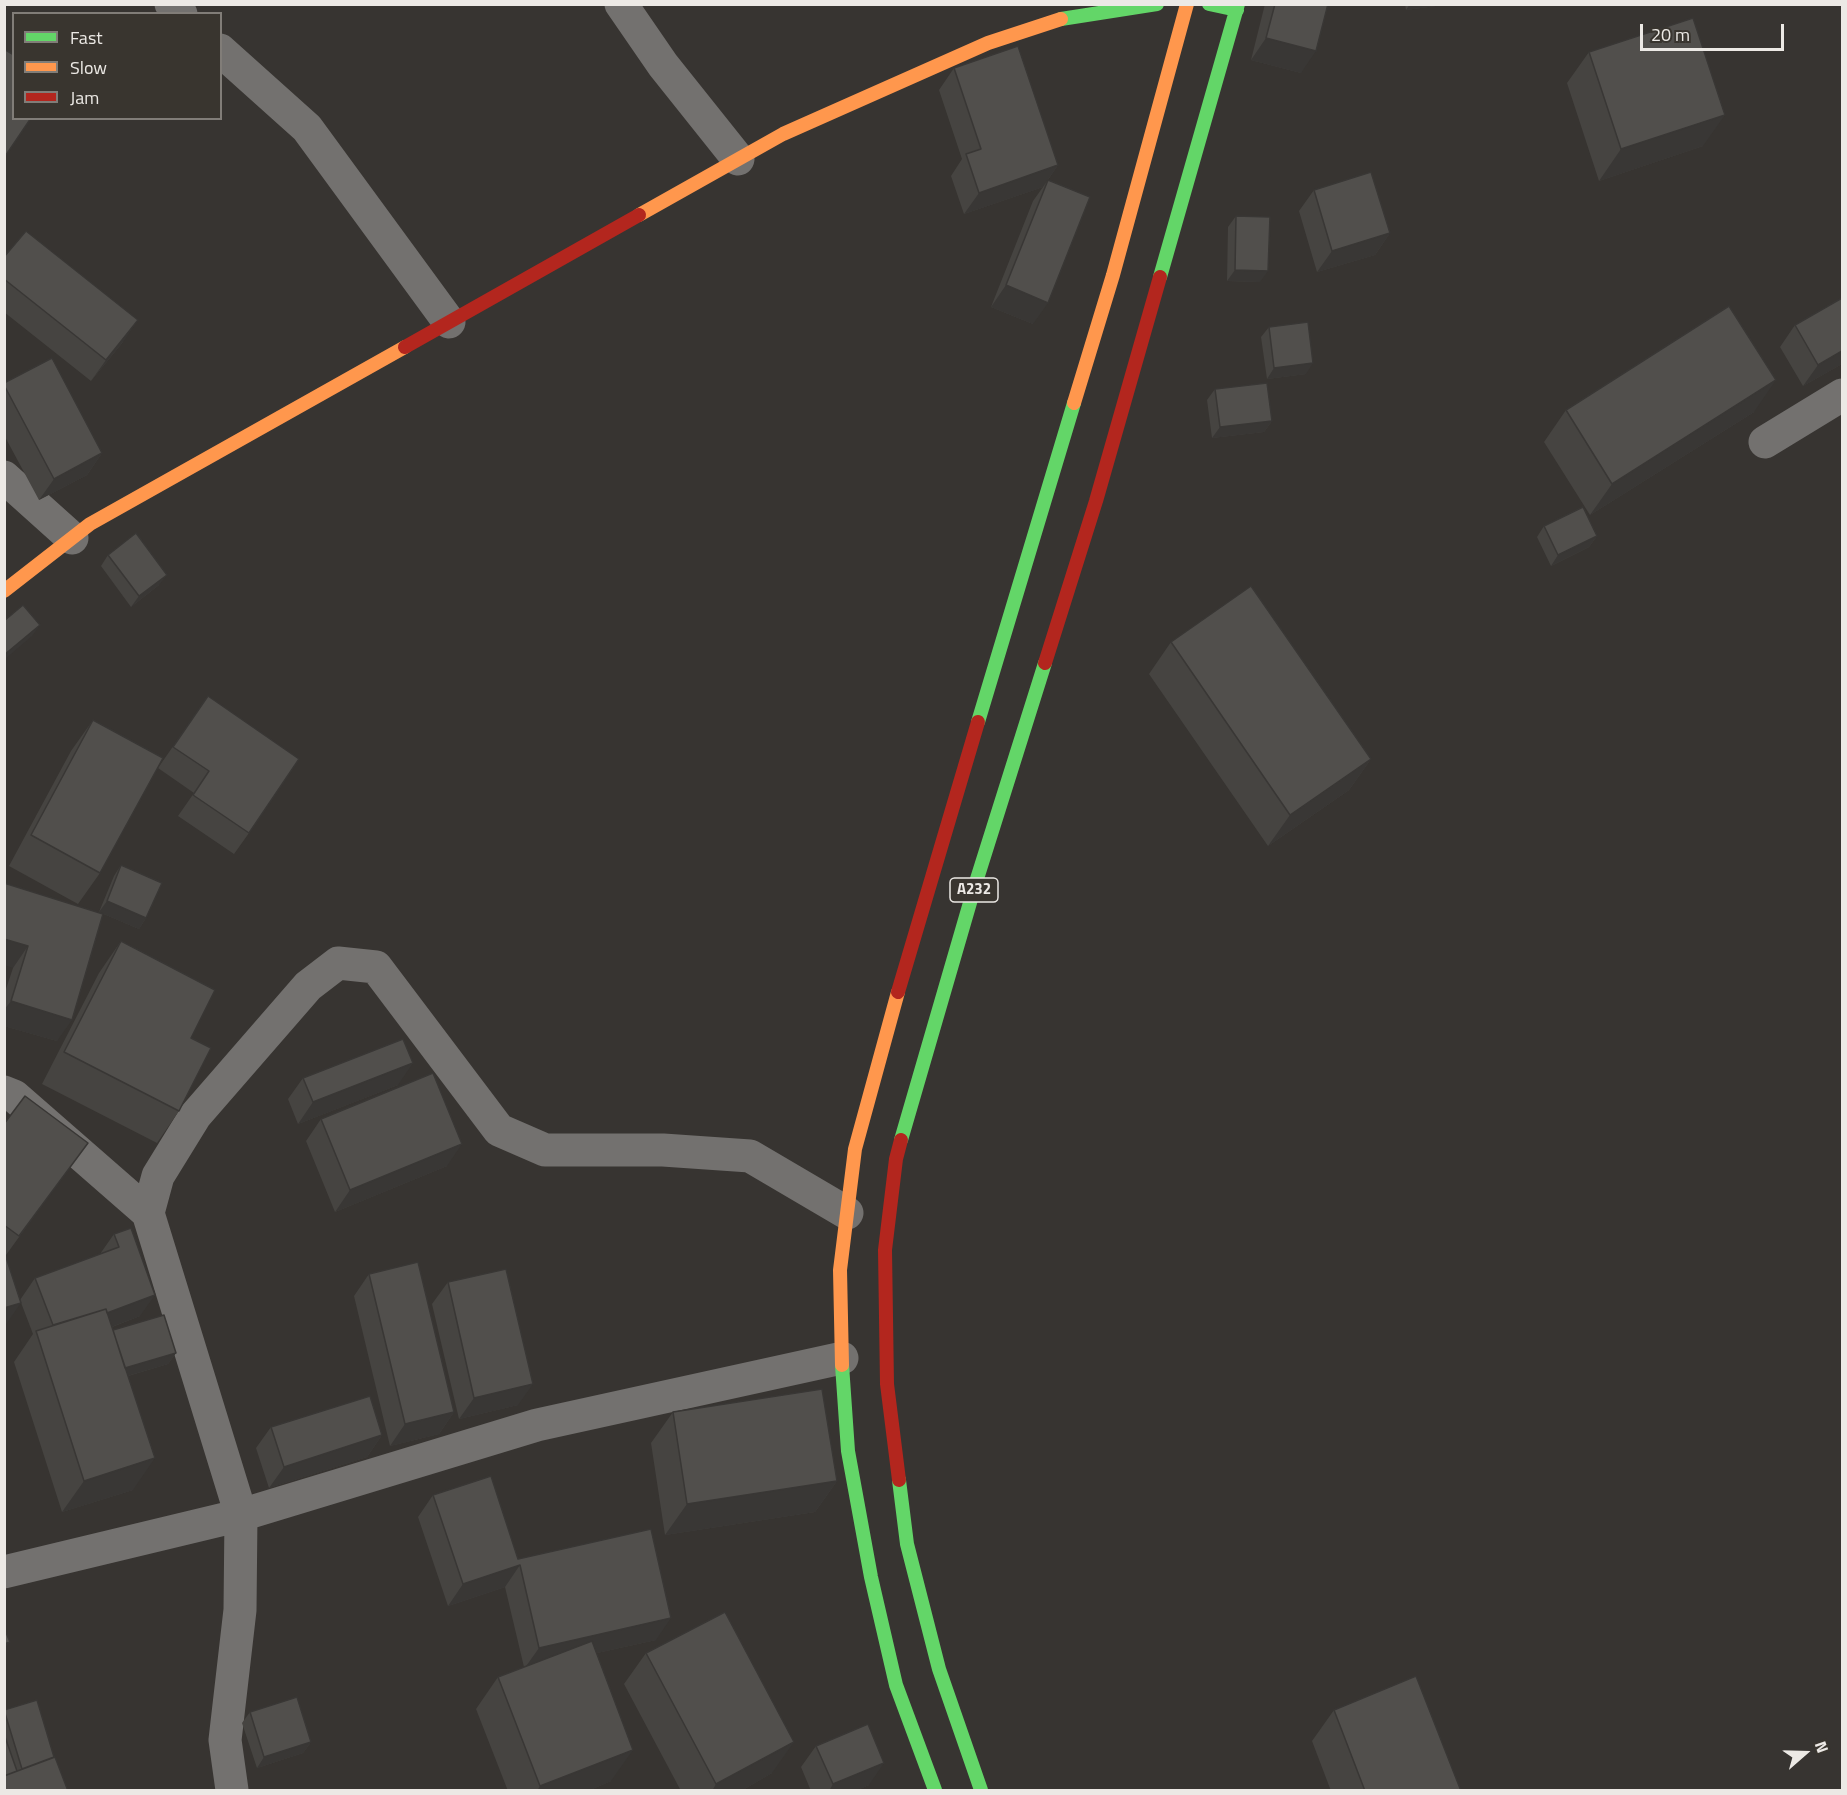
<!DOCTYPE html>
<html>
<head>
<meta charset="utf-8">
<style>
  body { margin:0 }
  #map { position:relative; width:1847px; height:1795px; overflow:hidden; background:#373431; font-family:"Titillium Web",sans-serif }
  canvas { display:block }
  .frame { position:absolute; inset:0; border:6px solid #ece9e5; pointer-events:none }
  .legend { position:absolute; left:12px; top:12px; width:210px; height:108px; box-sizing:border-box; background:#39352f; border:2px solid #817d78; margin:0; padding:8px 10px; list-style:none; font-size:18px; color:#ece9e5 }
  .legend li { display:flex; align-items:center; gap:12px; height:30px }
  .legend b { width:30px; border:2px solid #817d78 }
  .north { position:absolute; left:1775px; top:1723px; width:60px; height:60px; -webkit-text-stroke:4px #39352f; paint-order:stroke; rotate:70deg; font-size:16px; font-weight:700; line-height:24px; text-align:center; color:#ece9e5 }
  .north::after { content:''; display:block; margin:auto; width:21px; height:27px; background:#ece9e5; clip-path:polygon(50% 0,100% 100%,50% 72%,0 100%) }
  .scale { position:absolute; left:1640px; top:24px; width:144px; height:27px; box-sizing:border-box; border:3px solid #ece9e5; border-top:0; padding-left:8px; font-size:18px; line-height:21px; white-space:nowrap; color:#ece9e5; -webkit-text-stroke:4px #39352f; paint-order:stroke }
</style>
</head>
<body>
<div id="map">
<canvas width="1847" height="1795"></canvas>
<div class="frame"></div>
<ul class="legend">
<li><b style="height:8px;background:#63d668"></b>Fast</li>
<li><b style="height:8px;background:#ff974d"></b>Slow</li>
<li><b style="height:8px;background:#b3261e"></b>Jam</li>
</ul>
<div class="north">N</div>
<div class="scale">20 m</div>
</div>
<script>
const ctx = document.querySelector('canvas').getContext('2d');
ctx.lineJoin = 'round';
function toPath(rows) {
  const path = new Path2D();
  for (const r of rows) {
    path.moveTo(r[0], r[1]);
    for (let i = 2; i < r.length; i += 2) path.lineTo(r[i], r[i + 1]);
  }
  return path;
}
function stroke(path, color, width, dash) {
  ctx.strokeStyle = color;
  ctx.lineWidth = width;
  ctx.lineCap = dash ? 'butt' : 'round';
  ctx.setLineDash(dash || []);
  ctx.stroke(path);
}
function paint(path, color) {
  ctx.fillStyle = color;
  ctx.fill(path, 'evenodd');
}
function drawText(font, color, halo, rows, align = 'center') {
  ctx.font = font + ' "Titillium Web",sans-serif';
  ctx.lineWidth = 4.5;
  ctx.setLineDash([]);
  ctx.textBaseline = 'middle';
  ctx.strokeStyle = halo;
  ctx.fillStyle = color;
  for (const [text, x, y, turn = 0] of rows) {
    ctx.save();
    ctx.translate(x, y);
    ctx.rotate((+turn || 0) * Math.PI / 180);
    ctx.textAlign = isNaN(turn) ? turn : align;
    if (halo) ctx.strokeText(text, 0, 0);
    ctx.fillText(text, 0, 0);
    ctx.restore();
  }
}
stroke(toPath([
  [171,4,181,14],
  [621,4,663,65,738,159],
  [220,50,307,128,449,322],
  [1765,442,1842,395],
  [4,477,72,538],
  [4,1092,14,1096,148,1213],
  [842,1358,537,1425,241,1515,148,1213,158,1176,195,1116,308,986,338,963,376,967,499,1130,545,1150,663,1150,750,1156,847,1213],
  [4,1572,241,1515,240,1610,225,1740,232,1790]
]), '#73716f', 33);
stroke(toPath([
  [1209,4,1237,10],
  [1061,19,1157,4],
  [1160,277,1238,4],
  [978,722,1074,403],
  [901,1140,976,882,1045,663],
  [842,1365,848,1451,871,1577,896,1685,935,1790],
  [899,1480,907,1544,939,1669,981,1790]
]), '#63d668', 14);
stroke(toPath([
  [639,215,783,134,988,43,1061,19],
  [1074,403,1113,275,1187,4],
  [4,591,90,524,405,347],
  [842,1365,840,1270,855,1149,898,992]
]), '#ff974d', 14);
stroke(toPath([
  [405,347,639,215],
  [1045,663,1096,501,1160,277],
  [898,992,978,722],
  [899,1480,887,1384,885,1250,896,1159,901,1140]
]), '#b3261e', 14);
paint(toPath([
  [1265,4,1328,4,1301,73,1251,60],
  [1405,4,1451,4,1406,10],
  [1589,52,1703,146,1599,181,1567,83],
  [954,68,1058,165,1043,187,964,214,951,176,962,159,939,90],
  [1048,180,1033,324,991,307,1033,201],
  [1314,190,1390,233,1375,255,1317,272,1299,211],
  [1236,216,1260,282,1227,281,1228,227],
  [4,257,123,342,91,381,4,312],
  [1795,325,1842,364,1803,386,1780,347],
  [1269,327,1306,374,1267,379,1261,337],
  [4,383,102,453,87,475,39,500,4,435],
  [1215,389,1272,421,1264,432,1212,438,1207,400],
  [1566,410,1754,412,1590,515,1544,442],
  [1544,526,1597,536,1589,547,1551,566,1537,537],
  [108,555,159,585,131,607,101,566],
  [1171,642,1371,759,1349,790,1268,846,1149,674],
  [208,696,249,833,234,854,178,816,194,793,158,768],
  [93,720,100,873,78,904,9,866,71,751],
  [121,865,146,918,139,929,99,912,114,876],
  [4,883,103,914,57,1041,4,1026,4,995,13,968],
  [121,941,191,1038,179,1111,157,1143,42,1084,99,973],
  [303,1078,398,1085,298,1124,288,1099],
  [321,1119,447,1166,335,1212,306,1141],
  [4,1124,72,1164,6,1255,4,1327],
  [131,1228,140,1316,112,1327,113,1330,176,1353,168,1364,128,1376,133,1490,62,1512,14,1362,33,1334,20,1300,35,1278,100,1254,114,1234],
  [369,1274,454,1412,439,1434,390,1446,354,1296],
  [448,1282,518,1405,459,1419,432,1304],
  [673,1412,837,1481,815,1512,665,1535,651,1443],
  [271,1427,382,1435,367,1457,269,1488,256,1448],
  [433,1495,518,1559,656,1640,597,1653,611,1781,588,1791,508,1791,476,1709,498,1677,524,1667,505,1587,448,1606,418,1517],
  [646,1653,772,1773,741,1791,681,1791,624,1684],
  [4,1710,55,1757,4,1791],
  [1334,1710,1461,1791,1331,1791,1312,1741],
  [250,1712,311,1742,303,1753,257,1768,242,1723],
  [816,1746,869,1785,855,1791,811,1791,801,1767]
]), '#464441');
paint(toPath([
  [1410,4,1451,4,1406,10],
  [1266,38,1316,51,1301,73,1251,60],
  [1725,115,1703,146,1599,181,1621,149],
  [1058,165,1043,187,964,214,979,193],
  [1390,233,1375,255,1317,272,1332,251],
  [1235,270,1268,271,1260,282,1227,281],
  [1006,285,1048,303,1033,324,991,307],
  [138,320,123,342,91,381,106,360],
  [1842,351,1842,364,1803,386,1818,365],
  [1313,363,1306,374,1267,379,1274,368],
  [1776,380,1754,412,1590,515,1612,484],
  [1272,421,1264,432,1212,438,1220,427],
  [102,453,87,475,39,500,54,479],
  [1597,536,1589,547,1551,566,1558,555],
  [167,575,159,585,131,607,139,596],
  [40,625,32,636,4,660,4,655],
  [1371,759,1349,790,1268,846,1290,815],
  [107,901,146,918,139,929,99,912],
  [4,939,28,946,13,968,4,965],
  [11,1001,72,1020,57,1041,4,1026,4,1010],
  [413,1063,398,1085,298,1124,313,1102],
  [462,1144,447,1166,335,1212,350,1190],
  [155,1295,140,1316,43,1353,55,1332],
  [21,1303,4,1327,4,1308],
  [176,1353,168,1364,117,1379,124,1368],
  [533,1384,518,1405,459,1419,474,1398],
  [454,1412,439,1434,390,1446,405,1424],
  [382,1435,367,1457,269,1488,284,1467],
  [155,1458,133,1490,62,1512,84,1481],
  [837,1481,815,1512,665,1535,687,1504],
  [520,1565,505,1587,448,1606,463,1584],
  [671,1618,656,1640,524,1669,539,1648],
  [10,1642,4,1649,4,1644],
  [311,1742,303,1753,257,1768,264,1757],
  [794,1742,772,1773,741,1791,712,1791,716,1784],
  [633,1750,611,1781,588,1791,537,1791,540,1786],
  [884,1763,869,1785,855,1791,829,1791,833,1784]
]), '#393735');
const building = toPath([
  [1275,4,1328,4,1316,51,1266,38,1275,4],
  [1693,18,1725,115,1621,149,1589,52,1693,18],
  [1018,46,1058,165,979,193,966,154,981,149,954,68,1018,46],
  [4,49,14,55,14,118,31,118,4,158,4,49],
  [1371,172,1390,233,1332,251,1314,190,1371,172],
  [1048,180,1090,197,1048,303,1006,285,1048,180],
  [1236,216,1270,217,1268,271,1235,270,1236,216],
  [26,231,138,320,106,360,4,279,4,257,26,231],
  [1842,298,1842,351,1818,365,1795,325,1842,298],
  [1729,306,1776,380,1612,484,1566,410,1729,306],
  [1308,322,1313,363,1274,368,1269,327,1308,322],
  [52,358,102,453,54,479,4,385,4,383,52,358],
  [1267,383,1272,421,1220,427,1215,389,1267,383],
  [1583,507,1597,536,1558,555,1544,526,1583,507],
  [136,533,167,575,139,596,108,555,136,533],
  [1251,586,1371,759,1290,815,1171,642,1251,586],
  [23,605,40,625,4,655,4,621,23,605],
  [208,696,299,759,249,833,193,795,209,771,173,747,208,696],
  [93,720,163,758,100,873,31,835,93,720],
  [121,865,162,883,146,918,107,901,121,865],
  [4,883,103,914,72,1020,11,1001,28,946,4,939,4,883],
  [121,941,215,990,191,1038,211,1048,179,1111,64,1052,121,941],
  [403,1039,413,1063,313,1102,303,1078,403,1039],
  [433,1073,462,1144,350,1190,321,1119,433,1073],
  [25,1096,88,1143,19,1236,4,1225,4,1124,25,1096],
  [131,1228,155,1295,107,1313,106,1309,53,1325,35,1278,119,1247,114,1234,131,1228],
  [4,1251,21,1303,4,1308,4,1251],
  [418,1262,454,1412,405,1424,369,1274,418,1262],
  [506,1269,533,1384,474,1398,448,1282,506,1269],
  [106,1309,155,1458,84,1481,36,1331,106,1309],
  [164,1315,176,1353,125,1368,113,1330,164,1315],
  [822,1389,837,1481,687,1504,673,1412,822,1389],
  [370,1396,382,1435,284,1467,271,1427,370,1396],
  [491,1476,518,1559,651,1529,671,1618,539,1648,520,1565,463,1584,433,1495,491,1476],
  [725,1612,794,1742,716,1784,646,1653,725,1612],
  [4,1628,10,1642,4,1644,4,1628],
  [592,1641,633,1750,540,1786,498,1677,592,1641],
  [1416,1676,1461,1791,1365,1791,1334,1710,1416,1676],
  [297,1697,311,1742,264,1757,250,1712,297,1697],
  [37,1700,54,1757,22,1769,4,1710,37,1700],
  [868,1724,884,1763,833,1784,816,1746,868,1724],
  [4,1734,17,1771,4,1776,4,1734],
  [55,1757,68,1791,4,1791,4,1776,55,1757]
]);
paint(building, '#514f4c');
stroke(building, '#393735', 1.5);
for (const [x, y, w] of [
  [974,890,48]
]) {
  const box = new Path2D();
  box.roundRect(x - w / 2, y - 12, w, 24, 4.5);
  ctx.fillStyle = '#39352f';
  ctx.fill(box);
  stroke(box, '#ece9e5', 1.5);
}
drawText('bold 15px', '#ece9e5', null, [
  ["A232",974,890]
]);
</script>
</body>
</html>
